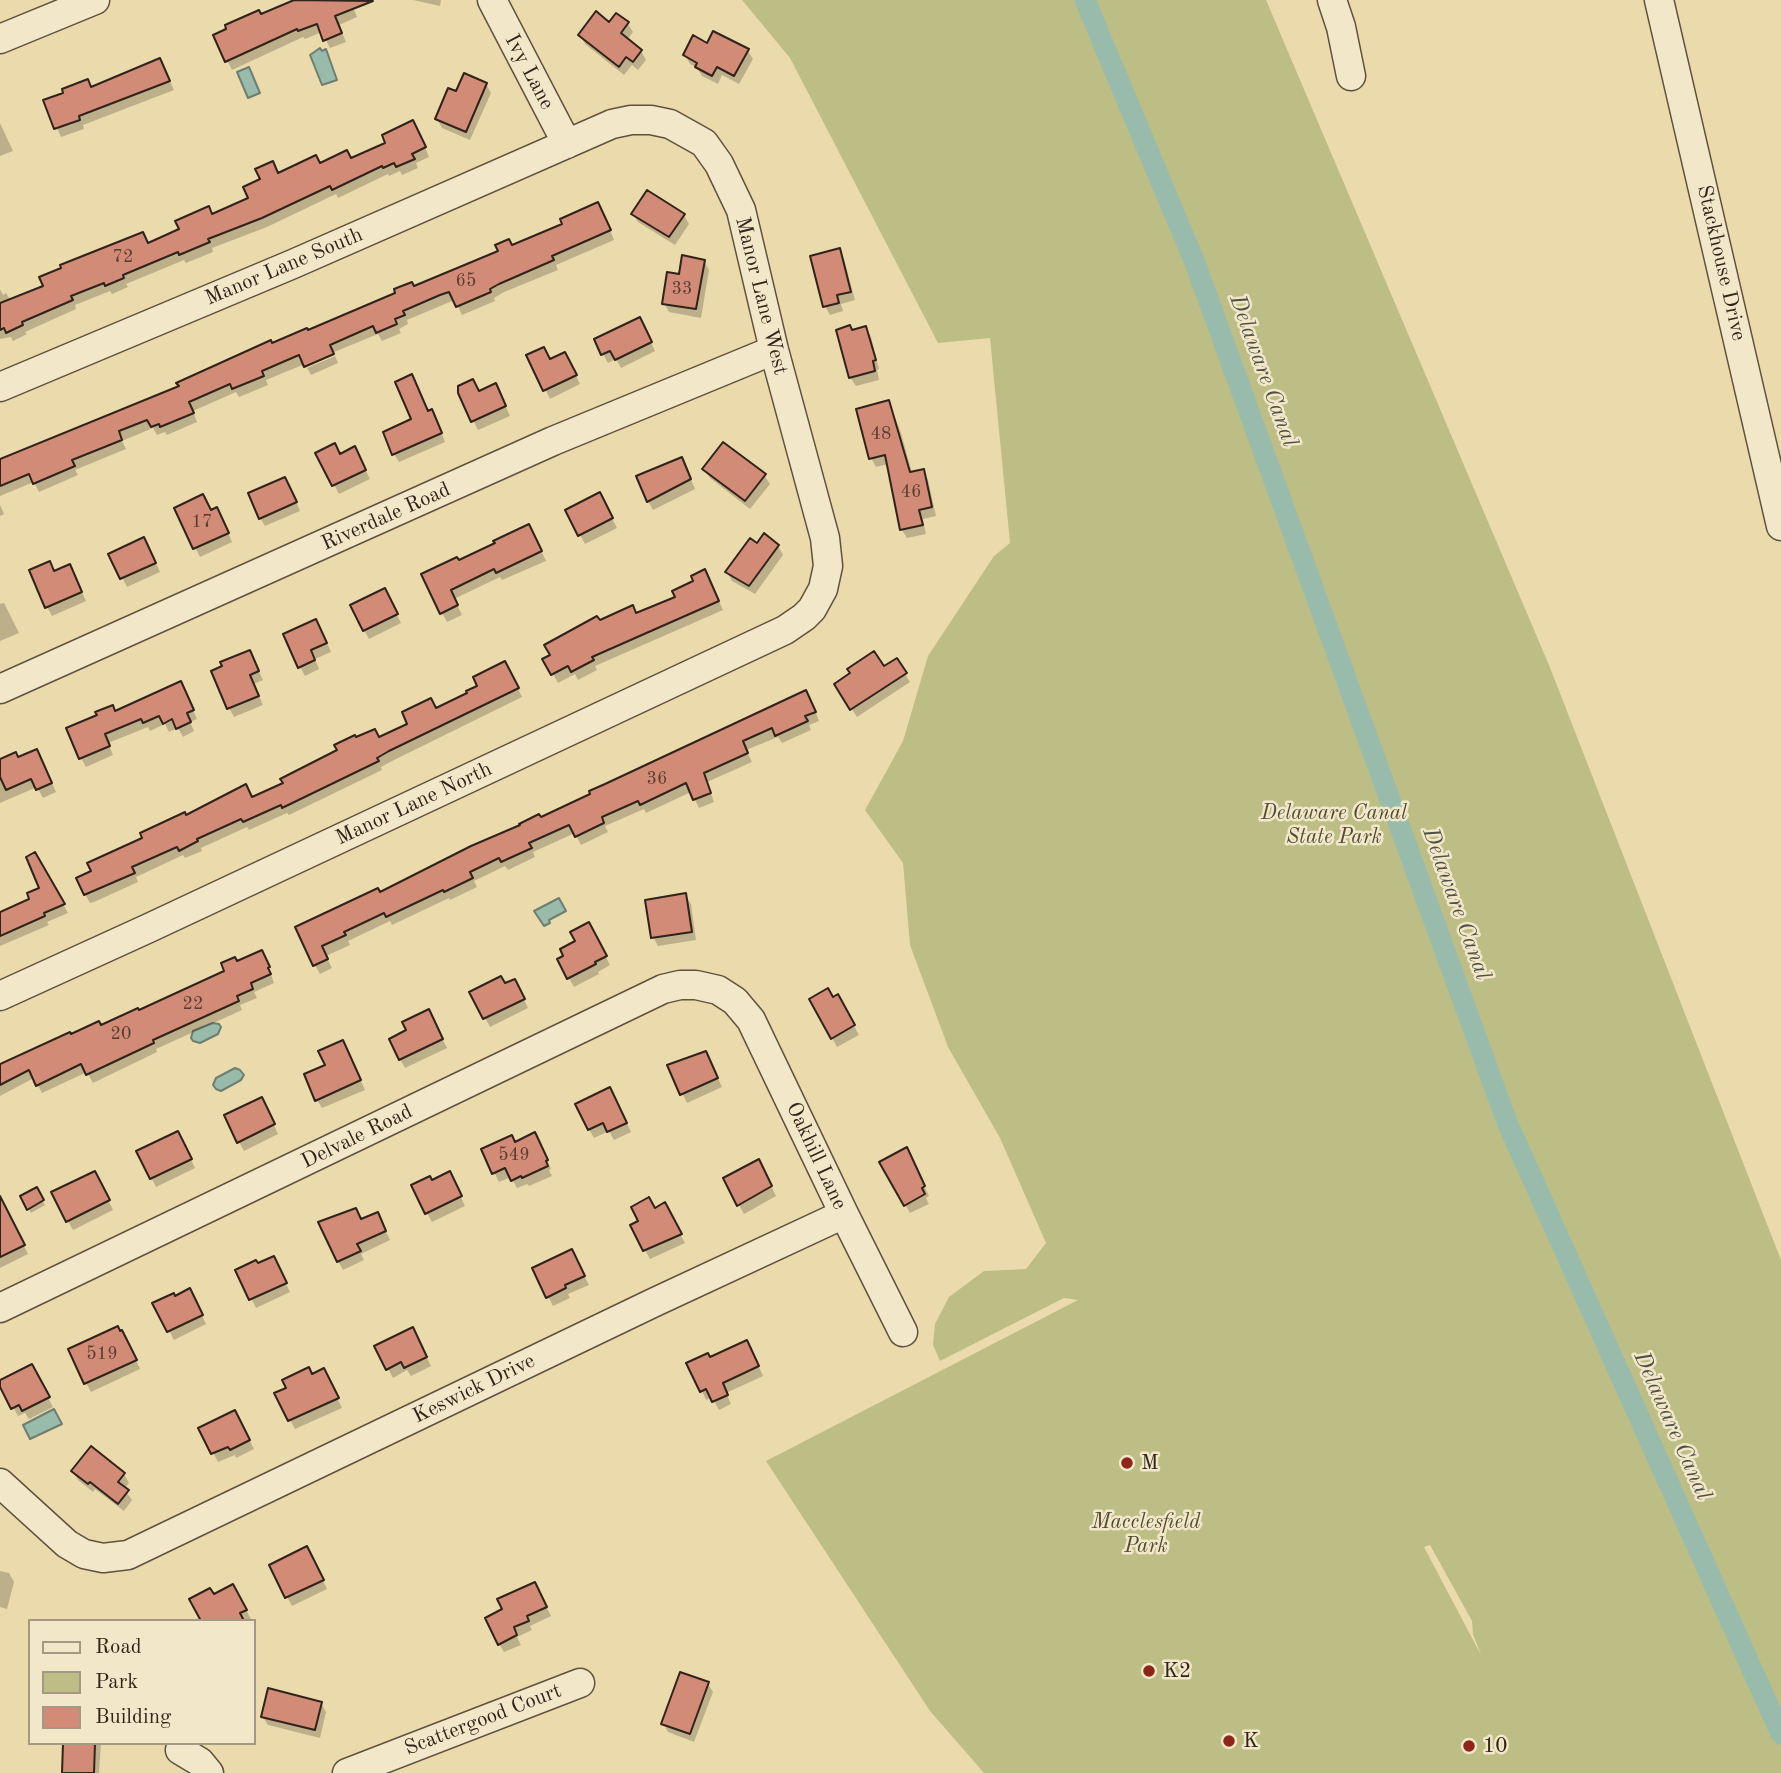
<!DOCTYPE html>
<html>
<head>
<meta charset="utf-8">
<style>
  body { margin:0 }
  #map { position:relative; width:1781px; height:1773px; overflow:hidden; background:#ebdbac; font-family:"Old Standard TT",serif }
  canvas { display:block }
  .legend { position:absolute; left:28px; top:1619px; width:228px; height:126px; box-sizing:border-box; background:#f2e8c9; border:2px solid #a49983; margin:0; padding:9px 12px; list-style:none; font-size:21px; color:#30231a }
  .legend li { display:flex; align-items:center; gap:14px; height:35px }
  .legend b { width:35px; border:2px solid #a49983 }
</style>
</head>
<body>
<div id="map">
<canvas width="1781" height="1773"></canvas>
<ul class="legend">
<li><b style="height:9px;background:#f2e8c9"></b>Road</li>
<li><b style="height:19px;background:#bdbe86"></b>Park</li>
<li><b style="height:19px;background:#d28b76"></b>Building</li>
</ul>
</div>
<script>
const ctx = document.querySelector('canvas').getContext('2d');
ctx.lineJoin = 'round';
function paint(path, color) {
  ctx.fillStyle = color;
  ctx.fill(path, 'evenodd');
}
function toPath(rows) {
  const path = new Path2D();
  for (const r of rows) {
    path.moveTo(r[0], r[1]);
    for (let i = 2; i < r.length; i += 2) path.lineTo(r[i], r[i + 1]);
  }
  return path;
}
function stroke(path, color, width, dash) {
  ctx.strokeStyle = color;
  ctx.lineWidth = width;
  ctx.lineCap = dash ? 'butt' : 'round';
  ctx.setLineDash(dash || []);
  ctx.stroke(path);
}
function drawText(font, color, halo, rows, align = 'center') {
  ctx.font = font + ' "Old Standard TT",serif';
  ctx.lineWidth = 5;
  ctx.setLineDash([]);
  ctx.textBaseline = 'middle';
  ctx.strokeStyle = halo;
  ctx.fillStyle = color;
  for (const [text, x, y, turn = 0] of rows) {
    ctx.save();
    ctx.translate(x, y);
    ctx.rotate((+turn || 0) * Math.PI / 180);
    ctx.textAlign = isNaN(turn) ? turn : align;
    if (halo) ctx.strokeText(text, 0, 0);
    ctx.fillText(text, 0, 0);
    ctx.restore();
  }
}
paint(toPath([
  [742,0,1266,0,1549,665,1781,1260,1781,1773,984,1773,930,1711,766,1461,1078,1300,1064,1298,940,1361,933,1345,935,1324,949,1297,984,1271,1026,1269,1046,1243,1000,1138,948,1047,910,945,903,863,865,810,903,741,928,656,994,556,1010,543,990,338,938,343,790,58],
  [1430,1545,1472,1621,1473,1634,1481,1655,1424,1547]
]), '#bdbe86');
const water = toPath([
  [320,48,322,51,326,49,337,80,322,85,310,55,320,48],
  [249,67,260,93,248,98,237,72,249,67],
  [559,898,566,911,549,920,550,923,544,926,534,911,559,898],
  [213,1023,219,1024,221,1027,218,1034,200,1043,193,1041,191,1038,193,1031,213,1023],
  [235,1068,240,1070,244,1075,241,1080,221,1091,216,1089,213,1085,216,1078,235,1068],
  [54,1409,62,1424,30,1439,23,1425,54,1409]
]);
paint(water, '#98bbab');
stroke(water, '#6e7e71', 2);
paint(toPath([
  [299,0,350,0,357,17,339,25,346,42,330,48,322,32,305,39,303,37,232,70,215,36],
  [413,0,441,0,440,6],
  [610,24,628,24,633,32,627,40,641,51,646,60,638,70,632,65,624,75,585,44,580,35],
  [708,45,748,51,753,59,739,84,722,75,718,84,702,76,697,68,690,64,685,55],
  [160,60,174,90,83,125,84,129,61,137,45,101,92,89],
  [486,84,491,93,470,140,442,128,437,119,457,93],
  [0,123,13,151,0,156],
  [418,131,429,157,416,163,418,168,402,175,400,171,389,176,388,174,338,198,336,194,267,227,212,248,213,252,186,263,184,260,126,284,128,287,112,294,110,291,75,305,76,309,25,332,27,334,13,341,11,337,0,339,0,289,3,295,6,293,11,301,148,245,251,198,279,175,350,160],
  [603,213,614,240,556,265,558,270,504,292,494,298,495,301,462,315,455,300,445,304,407,320,408,324,399,329,401,333,382,341,378,334,266,380,268,385,239,397,236,392,193,411,197,422,167,435,165,432,157,435,153,428,122,441,126,449,75,470,78,475,39,492,34,482,0,496,0,462,122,413,272,345,512,247],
  [633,214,684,215,689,224,675,245,638,222],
  [839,250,844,259,855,300,841,304,843,311,830,315,825,306],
  [704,261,709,270,701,318,669,312,664,303,680,276],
  [644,328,655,351,621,368,616,359,608,363,603,354],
  [866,328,871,337,879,369,877,370,879,380,856,386,850,377,852,332],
  [335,356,338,363,311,375,307,368],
  [529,356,570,363,580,384,550,399],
  [459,392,500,394,510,416,478,430],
  [889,402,901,433,912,473,923,471,928,480,936,516,923,519,926,534,907,538,902,530,888,464,876,467,871,458],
  [428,412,436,419,445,442,399,462,394,454,414,419],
  [318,453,359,457,370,479,339,494],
  [686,468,695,489,653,510,648,501],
  [704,469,764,475,770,484,750,509,710,478],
  [290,487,300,511,265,526,260,518],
  [604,503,617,528,585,544,567,511],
  [0,505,4,514,0,516],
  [176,509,211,512,222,518,232,542,200,557],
  [534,535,546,561,502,580,500,577,454,599,462,615,447,622,442,613,458,562],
  [758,546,778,546,783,555,755,594,732,581,727,572],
  [149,548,160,572,127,587,111,555],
  [55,573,74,575,86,601,52,616,47,607],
  [709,580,723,610,595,666,597,670,578,680,575,674,558,683,545,659,599,622,637,615,677,598],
  [389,599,401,623,369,639,364,630],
  [4,603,19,633,0,641,0,604],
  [321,629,331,652,315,659,319,669,305,676,300,667],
  [254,661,263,680,254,684,263,705,234,717,229,708],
  [883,668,905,674,910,682,857,717,841,693],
  [510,672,522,697,394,760,381,767,382,770,289,815,287,813,249,830,247,827,201,848,202,851,185,858,183,855,136,877,138,882,94,902,90,903,85,894,186,817,252,799,379,739],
  [185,692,197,719,190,722,194,731,183,737,178,728,169,732,165,724,150,731,148,727,108,743,113,755,86,767,81,758,115,712],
  [811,701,819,721,809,725,811,730,782,743,778,737,746,750,752,762,707,782,714,802,699,808,691,792,646,813,644,809,605,826,608,832,581,845,575,833,533,852,535,857,508,870,505,866,474,881,477,887,450,900,449,898,392,925,390,921,348,941,350,945,326,956,332,968,320,974,315,965,298,928,380,895,540,820],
  [18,759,42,760,56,792,43,798,37,787,0,803,0,762],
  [34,854,68,913,47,922,49,925,0,946,0,915,32,899,41,889],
  [685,895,691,904,696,940,658,946,653,937],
  [594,933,610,965,598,972,599,974,574,987,559,960],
  [266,960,274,983,254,992,257,998,240,1005,242,1010,156,1049,157,1052,93,1083,87,1072,42,1093,34,1078,0,1096,0,1066,71,1036,101,1027,227,972,236,964],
  [505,985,519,990,528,1008,490,1027,472,993],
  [838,997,859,1035,837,1047,811,999,833,1000],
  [433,1020,447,1048,405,1068,400,1059],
  [347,1050,365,1090,322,1108,317,1100],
  [710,1061,722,1087,687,1103,669,1066],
  [615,1098,631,1132,614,1140,609,1131,594,1138,589,1129],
  [266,1108,278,1134,244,1151,239,1142],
  [182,1141,195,1168,156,1187,138,1151],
  [539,1143,551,1169,549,1170,552,1176,529,1186,527,1184,517,1188,511,1177,499,1182,483,1150,515,1144],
  [907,1149,929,1196,926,1198,929,1204,910,1213,881,1162],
  [763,1170,776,1196,744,1214,725,1179],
  [99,1182,113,1210,73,1230,68,1221],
  [431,1182,454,1182,465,1206,432,1222,427,1213],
  [36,1190,45,1205,31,1213,22,1197],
  [664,1205,685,1243,650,1259,632,1226],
  [0,1212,10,1218,28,1254,0,1268],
  [361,1221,382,1223,390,1240,361,1254,364,1260,343,1270,338,1261],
  [576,1260,589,1285,568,1294,570,1298,553,1306,534,1269],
  [257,1265,278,1267,290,1292,256,1308,237,1270],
  [174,1298,194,1299,206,1324,174,1340,155,1304],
  [417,1338,431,1366,411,1376,407,1370,393,1378,377,1347],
  [127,1341,140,1369,91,1392,86,1383],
  [751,1350,763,1376,726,1393,731,1404,719,1410,712,1397,706,1400,702,1391,710,1359],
  [31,1366,53,1407,29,1419,25,1413,18,1416,0,1382],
  [312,1376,328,1379,342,1408,295,1429,290,1420],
  [240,1421,254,1449,236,1458,235,1455,218,1462,201,1429],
  [91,1449,124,1474,129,1483,124,1489,132,1500,124,1511,95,1489,93,1492,78,1480,73,1472],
  [312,1557,327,1589,292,1606,271,1566],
  [0,1571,9,1573,14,1582,7,1609,0,1607],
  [233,1586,251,1619,203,1621,213,1596],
  [539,1592,551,1616,530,1626,532,1630,517,1637,521,1645,504,1652,499,1644],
  [708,1684,713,1692,694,1742,668,1732,663,1723],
  [321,1703,326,1712,320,1738,268,1725,263,1717],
  [64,1743,101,1743,99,1773,63,1773]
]), '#0003');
stroke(toPath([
  [1085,0,1195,263,1507,1122,1781,1734]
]), '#98bbab', 21);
const building = toPath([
  [294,0,373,1,335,16,342,33,323,41,317,24,298,31,297,29,225,62,213,35,226,29,225,25,259,10,261,14,294,0],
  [596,11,609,22,616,13,629,22,621,33,642,50,633,62,626,57,619,67,578,35,596,11],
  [713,31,749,49,734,76,717,67,712,76,695,67,697,63,683,55,693,35,707,43,713,31],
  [160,58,170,81,79,116,80,120,54,129,43,100,63,93,62,89,88,79,91,87,160,58],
  [464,73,487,83,466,132,435,119,448,88,456,91,464,73],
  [413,120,426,147,412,154,415,159,396,167,394,163,383,168,382,166,332,190,330,186,262,218,208,239,210,242,179,255,178,252,123,275,124,278,105,286,104,283,71,296,73,300,22,322,23,325,6,333,4,328,0,330,0,303,43,286,39,277,61,268,60,265,143,232,148,243,179,229,175,221,209,206,212,214,248,198,243,187,260,179,255,169,273,161,278,173,316,155,320,163,347,150,351,158,385,143,382,135,413,120],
  [647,190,685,214,669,237,631,214,647,190],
  [598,202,611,230,552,256,554,260,499,284,490,289,491,292,456,307,449,292,440,295,403,311,405,315,395,319,397,324,376,333,373,326,330,345,334,354,304,367,299,355,262,371,264,376,232,389,230,384,189,402,194,413,160,427,159,424,151,427,147,420,119,431,122,440,72,460,75,466,33,484,29,474,0,486,0,459,179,386,176,383,271,340,272,343,307,328,308,330,395,293,394,289,412,282,414,286,498,251,495,245,509,239,512,245,562,224,560,219,598,202],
  [840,248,851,292,837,295,839,303,823,307,810,256,840,248],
  [682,255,705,260,696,309,662,304,667,272,679,274,682,255],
  [640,317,652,342,615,360,610,351,601,355,594,339,640,317],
  [850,325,852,330,866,326,876,360,873,361,875,371,849,378,836,330,850,325],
  [544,347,550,359,565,352,577,375,543,391,526,355,544,347],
  [412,374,428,411,432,409,442,433,392,455,383,432,411,419,395,382,412,374],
  [473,379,479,391,496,383,506,406,471,422,458,393,458,386,473,379],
  [889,400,910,472,924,469,932,507,919,510,923,525,900,530,885,455,869,459,856,409,889,400],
  [723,442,766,474,745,501,702,469,723,442],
  [335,443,340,454,355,446,366,470,332,486,315,453,335,443],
  [682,457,691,479,647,502,636,476,682,457],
  [285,477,297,502,259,519,248,493,285,477],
  [600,492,613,518,578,536,565,510,600,492],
  [203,494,211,510,217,507,229,533,193,549,174,508,203,494],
  [529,524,542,551,496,573,494,569,451,590,458,605,440,614,421,574,457,557,459,560,495,543,493,541,529,524],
  [764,533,779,545,749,586,725,572,750,538,757,543,764,533],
  [144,537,156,563,120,579,108,554,144,537],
  [50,561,54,571,70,564,82,592,45,608,29,570,50,561],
  [705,569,719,601,592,657,594,660,571,672,568,666,551,675,542,659,550,655,544,645,597,616,600,620,633,605,636,613,675,597,672,591,693,581,691,576,705,569],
  [385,588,398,614,363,631,350,605,385,588],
  [316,619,327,643,311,650,315,660,298,668,283,634,316,619],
  [250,650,259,671,250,675,259,696,227,709,211,671,222,666,220,662,250,650],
  [874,651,884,666,897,658,907,673,850,710,834,684,850,673,847,669,874,651],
  [505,661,519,688,389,751,377,758,379,761,282,808,281,805,243,822,241,819,197,839,198,841,179,851,177,847,132,867,135,873,84,895,76,878,91,871,87,863,142,838,140,833,185,812,186,815,246,784,252,797,283,783,280,779,337,750,334,745,355,735,356,737,375,729,379,737,407,724,402,712,431,698,436,708,467,693,466,691,477,686,473,677,505,661],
  [181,681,194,710,187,713,191,722,176,729,172,719,163,724,159,716,143,723,141,719,105,734,110,746,79,759,66,728,97,715,95,712,113,705,115,711,181,681],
  [806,690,816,712,805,716,808,721,775,736,772,728,743,741,748,753,704,773,711,793,693,800,686,783,640,805,638,801,602,817,604,823,575,837,569,825,529,843,532,848,501,862,499,858,470,872,473,878,444,892,443,890,386,917,384,913,344,932,346,935,322,946,328,959,313,966,295,927,378,888,380,892,471,846,520,825,519,824,539,814,541,817,590,794,589,791,605,784,806,690],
  [37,749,52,783,36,790,31,779,6,790,0,777,0,759,16,752,18,757,37,749],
  [35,852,65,904,44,913,45,916,0,936,0,912,29,899,27,893,39,888,26,857,35,852],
  [686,893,692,932,651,938,645,900,686,893],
  [589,922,607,956,595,962,596,964,567,979,557,959,563,956,560,949,575,941,570,932,589,922],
  [262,950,270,967,268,968,271,974,251,983,253,989,237,996,239,1001,153,1040,154,1043,86,1075,81,1064,36,1086,29,1070,0,1085,0,1064,70,1032,71,1034,99,1021,101,1025,138,1008,139,1010,224,971,221,963,235,957,237,961,262,950],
  [501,976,505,983,515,979,525,999,483,1019,469,992,501,976],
  [828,988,833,997,838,994,855,1025,831,1039,809,999,828,988],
  [429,1009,443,1039,399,1060,389,1039,406,1030,402,1022,429,1009],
  [343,1040,361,1080,315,1101,304,1074,325,1065,318,1051,343,1040],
  [706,1051,718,1078,680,1095,667,1065,706,1051],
  [610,1087,627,1123,607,1132,603,1123,588,1130,575,1104,610,1087],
  [262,1097,275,1124,237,1143,224,1115,262,1097],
  [178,1131,192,1159,150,1179,136,1151,178,1131],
  [535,1132,548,1160,546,1161,548,1166,522,1178,521,1176,511,1181,505,1168,492,1174,481,1149,512,1135,515,1142,535,1132],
  [907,1147,925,1186,922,1188,925,1194,904,1206,879,1162,907,1147],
  [759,1159,772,1186,737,1206,723,1178,759,1159],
  [95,1171,110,1200,66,1222,51,1192,95,1171],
  [450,1171,462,1196,425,1214,411,1185,430,1176,432,1180,450,1171],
  [37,1187,44,1200,27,1210,20,1196,37,1187],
  [0,1196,25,1245,0,1257,0,1196],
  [649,1197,655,1208,665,1202,682,1234,643,1251,630,1225,638,1221,631,1207,649,1197],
  [356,1208,361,1219,378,1212,386,1231,357,1244,361,1251,337,1262,318,1222,356,1208],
  [572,1249,585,1276,565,1285,566,1288,546,1298,532,1268,572,1249],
  [274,1256,287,1283,249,1300,235,1270,256,1260,258,1263,274,1256],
  [190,1288,203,1315,167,1332,152,1303,174,1293,175,1296,190,1288],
  [118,1326,120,1331,122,1330,137,1360,84,1384,68,1349,118,1326],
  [413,1327,427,1357,404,1368,401,1362,386,1370,374,1346,413,1327],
  [747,1340,759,1366,723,1383,728,1395,712,1402,706,1389,700,1392,686,1363,708,1353,710,1357,747,1340],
  [32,1364,50,1397,22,1411,19,1405,11,1409,0,1387,0,1380,32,1364],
  [309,1367,312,1374,324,1368,339,1398,288,1421,274,1393,286,1388,282,1380,309,1367],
  [235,1410,250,1440,230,1450,228,1447,211,1454,198,1428,235,1410],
  [91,1446,125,1473,118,1482,129,1490,118,1504,90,1482,88,1484,71,1471,91,1446],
  [307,1546,324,1580,285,1598,269,1565,307,1546],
  [535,1582,547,1607,527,1616,529,1621,514,1627,517,1635,498,1645,485,1618,502,1609,497,1599,535,1582],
  [233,1584,247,1610,240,1613,244,1621,201,1621,189,1599,210,1588,214,1594,233,1584],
  [680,1672,709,1682,690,1734,661,1724,680,1672],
  [268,1688,322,1702,315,1730,261,1717,268,1688],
  [63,1743,95,1743,94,1773,62,1773,63,1743]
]);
paint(building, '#d28b76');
stroke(building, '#30231a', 2);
const minor = toPath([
  [492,0,567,144],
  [1332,0,1341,27,1351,76],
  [1659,0,1781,526],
  [0,39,95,0],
  [0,387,293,264,612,124,631,120,651,120,670,124,704,143,719,164,741,210,774,350,825,538,828,566,823,589,812,609,804,617,785,630,149,928,0,996],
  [0,689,553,441,774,350],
  [0,1308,663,989,680,985,696,985,718,990,735,1001,751,1020,844,1214,903,1332],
  [0,1483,67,1544,84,1554,103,1558,128,1555,655,1302,844,1214],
  [180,1750,200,1762,209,1773],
  [347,1773,580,1683]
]);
stroke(minor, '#5f513e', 31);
stroke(minor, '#f2e8c9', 28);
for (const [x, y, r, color] of [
  [1127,1463,7,"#8f2418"],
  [1149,1671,7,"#8f2418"],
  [1229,1741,7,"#8f2418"],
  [1469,1746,7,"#8f2418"]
]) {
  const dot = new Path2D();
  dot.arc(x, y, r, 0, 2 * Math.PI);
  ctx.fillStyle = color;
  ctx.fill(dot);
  stroke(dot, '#f2e8c9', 2.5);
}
drawText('18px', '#583d31', null, [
  ["72",123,257],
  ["65",466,281],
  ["33",682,289],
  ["48",881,434],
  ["46",911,492],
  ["17",202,522],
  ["36",657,779],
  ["22",193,1004],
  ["20",121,1034],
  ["549",514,1155],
  ["519",102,1354]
]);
drawText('21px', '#30231a', '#f2e8c9', [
  ["Ivy Lane",529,72,62],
  ["Stackhouse Drive",1721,263,77],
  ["Manor Lane South",284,267,-23],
  ["Manor Lane West",761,296,76],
  ["Riverdale Road",386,517,-24],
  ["Manor Lane North",414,804,-25],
  ["Delvale Road",357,1137,-26],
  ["Oakhill Lane",816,1156,65],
  ["Keswick Drive",474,1389,-26],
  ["Scattergood Court",483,1720,-21]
]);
drawText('italic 21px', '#534a35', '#f2e8c9', [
  ["Delaware Canal",1334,813],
  ["State Park",1334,837],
  ["Macclesfield",1146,1522],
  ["Park",1146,1546]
]);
drawText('21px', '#30231a', '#f2e8c9', [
  ["M",1141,1463],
  ["K2",1163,1671],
  ["K",1243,1741],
  ["10",1483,1746]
], 'left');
drawText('italic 23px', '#4f5146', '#f2e8c9', [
  ["Delaware Canal",1263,371,70],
  ["Delaware Canal",1456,904,70],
  ["Delaware Canal",1672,1426,66]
]);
</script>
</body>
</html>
